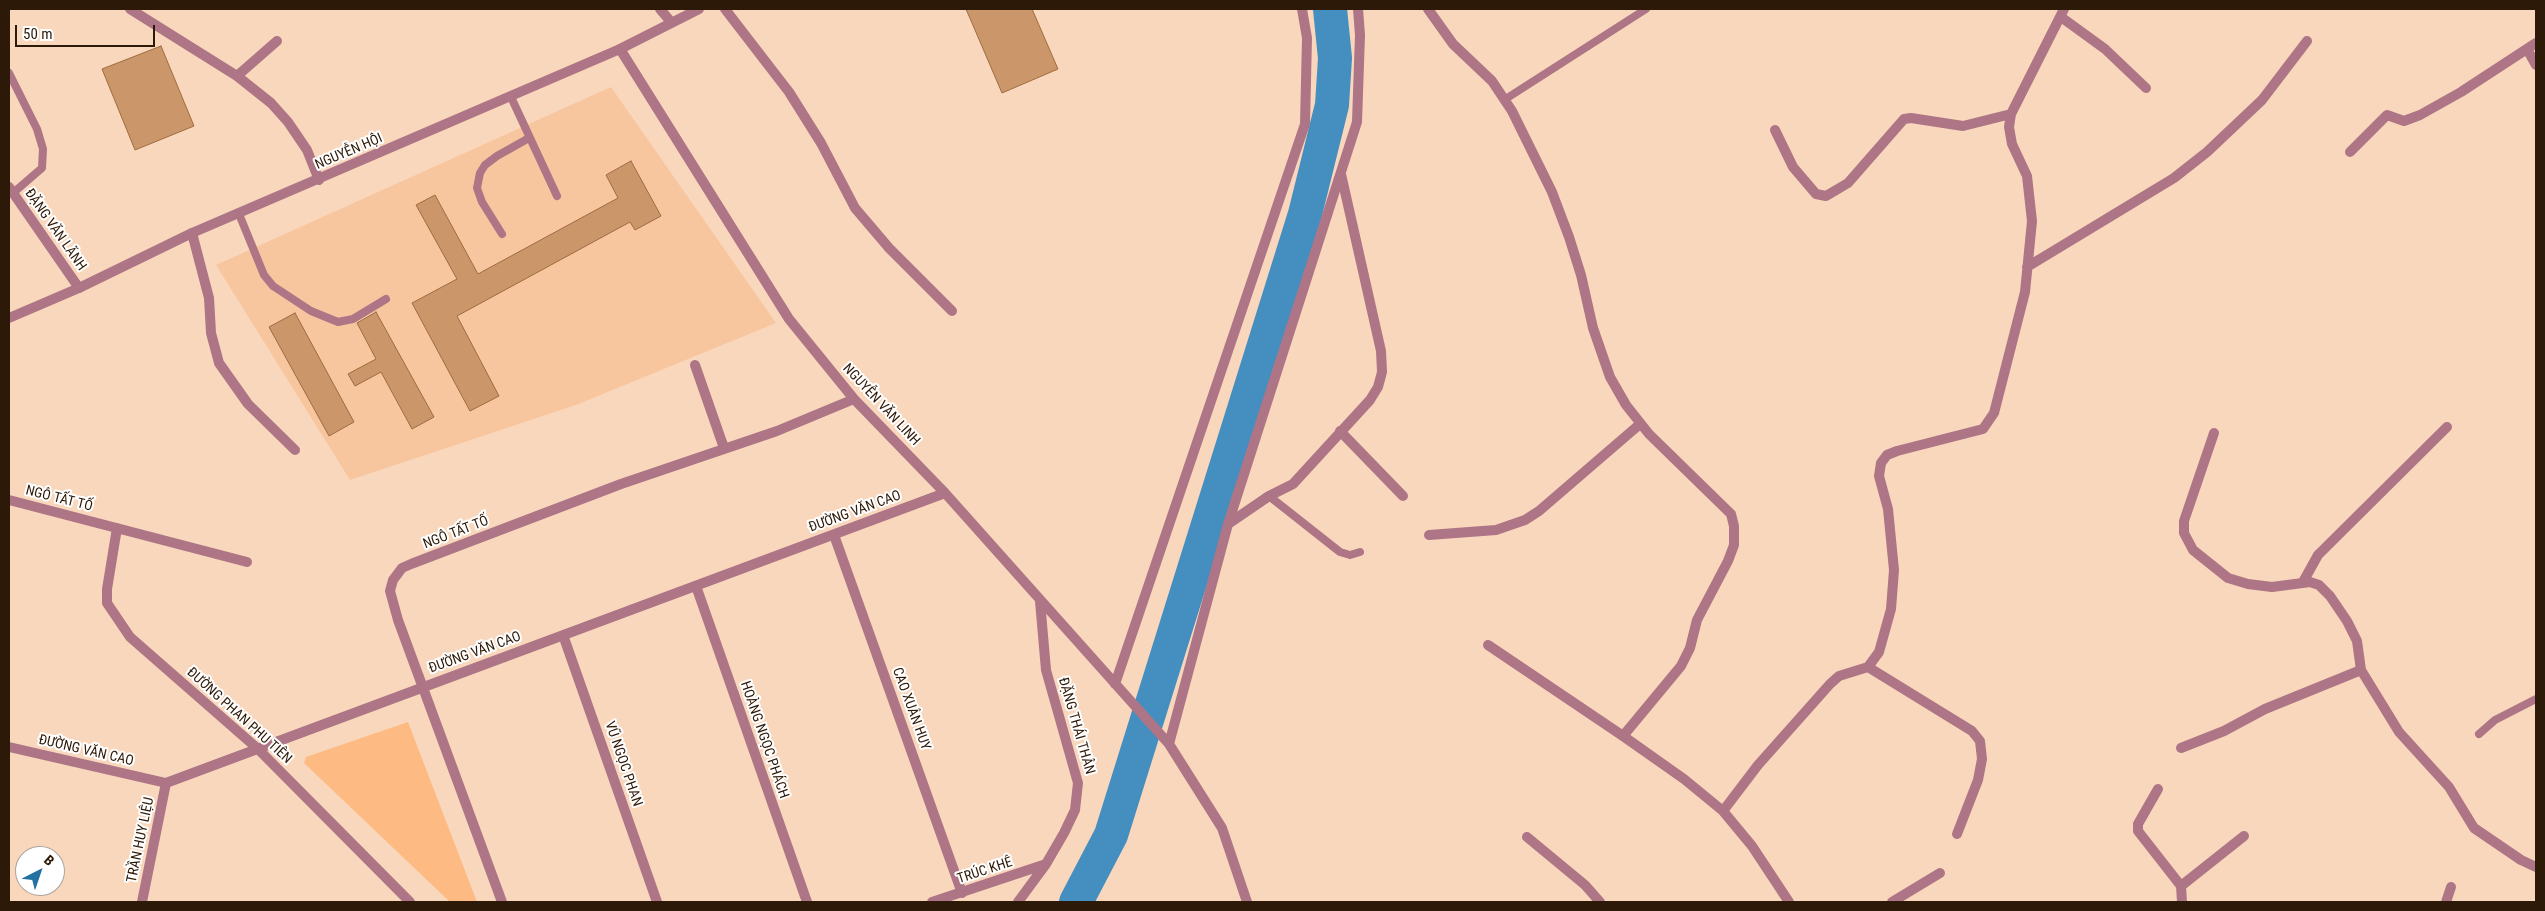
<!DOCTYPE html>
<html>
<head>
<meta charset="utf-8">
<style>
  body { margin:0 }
  #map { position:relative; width:2545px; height:911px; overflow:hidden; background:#f9d7bc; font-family:"Roboto Condensed",sans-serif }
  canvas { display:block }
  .frame { position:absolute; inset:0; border:10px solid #2d1907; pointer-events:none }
  .north { position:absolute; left:15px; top:846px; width:50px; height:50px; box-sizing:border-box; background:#fff; border:1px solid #aba39c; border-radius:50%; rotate:41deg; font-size:14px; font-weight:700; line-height:20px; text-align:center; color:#2d1907 }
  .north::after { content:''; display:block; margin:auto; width:18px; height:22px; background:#2272a3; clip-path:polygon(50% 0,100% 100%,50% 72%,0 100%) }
  .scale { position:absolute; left:15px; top:25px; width:140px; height:22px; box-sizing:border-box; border:2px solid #2d1907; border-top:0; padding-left:6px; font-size:15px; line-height:18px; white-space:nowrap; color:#2d1907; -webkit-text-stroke:4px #fff; paint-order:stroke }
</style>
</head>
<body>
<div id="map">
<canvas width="2545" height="911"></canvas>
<div class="frame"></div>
<div class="north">B</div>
<div class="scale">50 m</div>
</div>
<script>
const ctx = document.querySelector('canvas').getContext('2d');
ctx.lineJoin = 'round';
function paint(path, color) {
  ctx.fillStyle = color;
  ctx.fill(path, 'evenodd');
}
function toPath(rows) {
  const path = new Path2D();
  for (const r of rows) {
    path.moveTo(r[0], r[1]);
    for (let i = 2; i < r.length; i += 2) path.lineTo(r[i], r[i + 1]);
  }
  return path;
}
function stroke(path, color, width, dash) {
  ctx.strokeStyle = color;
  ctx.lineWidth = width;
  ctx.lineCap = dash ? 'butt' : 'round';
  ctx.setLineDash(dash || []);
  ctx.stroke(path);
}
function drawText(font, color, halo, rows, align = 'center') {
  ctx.font = font + ' "Roboto Condensed",sans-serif';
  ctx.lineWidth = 4;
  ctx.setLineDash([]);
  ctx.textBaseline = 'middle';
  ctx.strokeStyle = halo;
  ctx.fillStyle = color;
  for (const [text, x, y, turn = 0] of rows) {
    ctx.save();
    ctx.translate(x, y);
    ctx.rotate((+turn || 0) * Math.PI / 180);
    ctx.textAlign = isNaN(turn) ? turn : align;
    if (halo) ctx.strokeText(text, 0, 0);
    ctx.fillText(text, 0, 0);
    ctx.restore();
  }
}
paint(toPath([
  [611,87,776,323,576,405,350,480,216,265]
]), '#f8c69e');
paint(toPath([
  [408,722,477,902,450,902,304,763,306,757]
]), '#fdbb83');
stroke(toPath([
  [1076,902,1111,835,1305,214,1332,105,1335,58,1330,9]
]), '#458ec0', 34);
const building = toPath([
  [966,9,1032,9,1058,69,1002,93,966,9],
  [161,46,194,126,135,150,102,69,161,46],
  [631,161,661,216,635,230,630,222,457,316,499,396,470,411,412,303,457,279,416,205,435,195,478,274,618,198,606,175,631,161],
  [376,312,434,417,412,429,381,372,355,386,348,374,376,359,357,323,376,312],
  [295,313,354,422,329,436,269,327,295,313]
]);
paint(building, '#cb9669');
stroke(building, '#9e6c40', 1);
stroke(toPath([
  [9,73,37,129,43,149,42,168,13,193],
  [511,97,557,196],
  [1504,100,1646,9],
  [239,214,264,275,273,286,311,311,338,322,353,319,386,299],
  [502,234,482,202,477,188,480,173,485,165,497,156,529,138],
  [1269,496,1340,552,1350,555,1360,552],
  [2479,734,2495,720,2536,699]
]), '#ad7585', 8);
stroke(toPath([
  [130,9,237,76,271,103,288,122,307,150,319,180],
  [660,9,671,22],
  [725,9,789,92,821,143,855,208,889,248,952,311],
  [1428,9,1453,44,1492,81,1512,111,1552,192,1569,237,1581,275,1593,328,1610,377,1626,405,1649,434,1731,514,1734,526,1734,545,1728,561,1697,620,1690,648,1681,666,1623,736],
  [2061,17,2105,49,2146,88],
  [620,49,789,319,854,399,945,493,1169,744,1222,828,1247,902],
  [2527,49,2536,65],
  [237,76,277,41],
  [1775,130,1793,167,1816,194,1826,196,1848,183,1904,119,1911,118,1963,126,2011,114],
  [2350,152,2387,115,2404,121,2420,115,2461,92,2536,43],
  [9,187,79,288],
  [192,233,209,298,211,333,219,363,248,404,295,450],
  [2027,267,2174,178,2207,152,2262,100,2307,41],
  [695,365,724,448],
  [1340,431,1403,496],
  [2214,433,2184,521,2184,533,2193,550,2228,578,2248,584,2272,587,2310,582,2319,585,2330,596,2347,621,2357,641,2361,670,2399,732,2449,787,2474,828,2521,860,2536,867],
  [9,500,247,562],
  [1228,524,1269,496,1293,484,1370,400,1378,387,1382,372,1381,351,1341,174],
  [117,528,107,589,107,603,130,637,258,749,410,902],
  [834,535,962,893],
  [1429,535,1496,530,1525,520,1539,511,1640,424],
  [2303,582,2318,555,2447,427],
  [696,586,807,902],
  [563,635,657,902],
  [1488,645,1623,736,1684,779,1723,811,1752,846,1789,902],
  [1868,667,1972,731,1980,741,1982,759,1978,780,1957,834],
  [1115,684,1305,124,1307,38,1302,9],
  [1169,744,1228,524,1357,122,1360,35,1358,9],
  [9,747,166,783,945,493],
  [2181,748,2224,731,2265,709,2361,670],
  [2158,789,2138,824,2138,831,2181,886],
  [1723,811,1758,765,1830,684,1839,676,1868,667,1879,652,1891,609,1894,570,1888,509,1879,476,1881,463,1887,455,1897,451,1983,429,1994,413,2025,292,2032,221,2027,176,2012,144,2009,127,2011,114,2064,9],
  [1527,837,1585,885,1600,902],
  [142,902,166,783],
  [502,902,398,620,390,591,393,580,402,568,411,564,621,484,777,431,854,399],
  [932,902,1046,864],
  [1018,902,1046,864,1064,833,1075,810,1078,783,1046,670,1040,601],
  [1892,902,1940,873],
  [2182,902,2181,886,2244,836],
  [2446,902,2451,887]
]), '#ad7585', 10);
stroke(toPath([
  [9,318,79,288,192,233,620,49,699,9]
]), '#ad7585', 10);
drawText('14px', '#2d1907', '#fff', [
  ["NGUYỄN HỘI",349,152,-23],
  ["ĐẶNG VĂN LÃNH",55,230,55],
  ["NGUYỄN VĂN LINH",881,405,47],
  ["NGÔ TẤT TỐ",59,499,14],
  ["ĐƯỜNG VĂN CAO",855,512,-20],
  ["NGÔ TẤT TỐ",456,533,-21],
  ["ĐƯỜNG VĂN CAO",475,653,-20],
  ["CAO XUÂN HUY",911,709,70],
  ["ĐƯỜNG PHAN PHU TIÊN",239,716,42],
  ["ĐẶNG THÁI THÂN",1076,726,74],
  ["HOÀNG NGỌC PHÁCH",764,740,71],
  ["ĐƯỜNG VĂN CAO",86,751,13],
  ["VŨ NGỌC PHAN",623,764,71],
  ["TRẦN HUY LIỆU",141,840,-78],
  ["TRÚC KHÊ",985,871,-18]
]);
</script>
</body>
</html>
